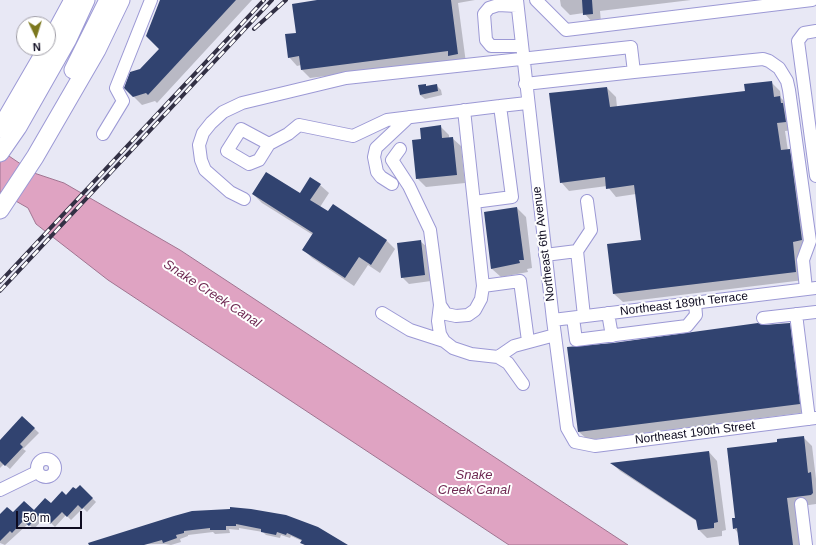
<!DOCTYPE html>
<html>
<head>
<meta charset="utf-8">
<style>
  body { margin:0 }
  #map { position:relative; width:816px; height:545px; overflow:hidden; background:#e8e8f5; font-family:Helvetica,sans-serif }
  canvas { display:block }
  .north { position:absolute; left:16px; top:16px; width:40px; height:40px; box-sizing:border-box; background:#fff; border:1px solid #9f9da6; border-radius:50%; rotate:176deg; font-size:11px; font-weight:700; line-height:16px; text-align:center; color:#0e0b20 }
  .north::after { content:''; display:block; margin:auto; width:14px; height:18px; background:#7c781e; clip-path:polygon(50% 0,100% 100%,50% 72%,0 100%) }
  .scale { position:absolute; left:16px; top:511px; width:66px; height:18px; box-sizing:border-box; border:2px solid #0e0b20; border-top:0; padding-left:5px; font-size:12px; line-height:14px; white-space:nowrap; color:#0e0b20; -webkit-text-stroke:3px #fff; paint-order:stroke }
</style>
</head>
<body>
<div id="map">
<canvas width="816" height="545"></canvas>
<div class="north">N</div>
<div class="scale">50 m</div>
</div>
<script>
const ctx = document.querySelector('canvas').getContext('2d');
ctx.lineJoin = 'round';
function paint(path, color) {
  ctx.fillStyle = color;
  ctx.fill(path, 'evenodd');
}
function toPath(rows) {
  const path = new Path2D();
  for (const r of rows) {
    if (r.length === 3) {
      path.moveTo(r[0] + r[2], r[1]);
      path.arc(r[0], r[1], r[2], 0, 2 * Math.PI);
      continue;
    }
    path.moveTo(r[0], r[1]);
    for (let i = 2; i < r.length; i += 2) path.lineTo(r[i], r[i + 1]);
  }
  return path;
}
function stroke(path, color, width, dash) {
  ctx.strokeStyle = color;
  ctx.lineWidth = width;
  ctx.lineCap = dash ? 'butt' : 'round';
  ctx.setLineDash(dash || []);
  ctx.stroke(path);
}
function drawText(font, color, halo, rows, align = 'center') {
  ctx.font = font + ' Helvetica,sans-serif';
  ctx.lineWidth = 4;
  ctx.setLineDash([]);
  ctx.textBaseline = 'middle';
  ctx.strokeStyle = halo;
  ctx.fillStyle = color;
  for (const [text, x, y, turn = 0] of rows) {
    ctx.save();
    ctx.translate(x, y);
    ctx.rotate((+turn || 0) * Math.PI / 180);
    ctx.textAlign = isNaN(turn) ? turn : align;
    if (halo) ctx.strokeText(text, 0, 0);
    ctx.fillText(text, 0, 0);
    ctx.restore();
  }
}
const water = toPath([
  [0,150,34,173,64,183,180,250,628,545,509,545,108,280,36,224,28,208,0,192,0,150]
]);
paint(water, '#dfa3c2');
stroke(water, '#a07591', 1);
paint(toPath([
  [161,0,252,0,157,103,155,101,142,105,134,97,140,70,160,49],
  [320,0,475,0,458,3,466,63,458,64,454,60,310,78,302,70,301,65,297,66,289,57,297,34],
  [560,0,691,0,600,11,601,22,593,23,584,13,570,15,561,6],
  [771,82,780,91,781,98,789,106,794,130,785,131,788,151,798,159,810,248,804,280,623,302,614,294,642,241,636,194,616,197,607,186,569,191,561,182,607,88,616,97,617,107,746,92],
  [437,86,441,90,442,95,425,99,420,95],
  [440,126,449,135,449,138,452,138,461,146,465,183,426,187,417,178,422,140],
  [320,185,329,193,320,207,328,213,333,205,387,241,395,249,380,273,368,265,354,286,312,258,304,250,313,235,262,203,253,194,300,194],
  [517,208,526,217,532,268,527,269,528,272,501,277,492,269,485,212],
  [420,241,427,247,431,281,409,284,402,277],
  [789,324,798,332,808,412,588,440,579,432,764,326],
  [22,417,39,433,23,449,26,451,10,469,4,464,0,468,0,442],
  [803,437,812,446,816,479,816,504,795,507,800,545,740,545,738,533,734,528,737,519,778,443],
  [709,452,717,461,726,530,722,531,722,536,707,538,699,530,698,522,620,471,613,464],
  [80,486,96,502,87,512,83,508,71,520,66,515,55,527,45,517,34,529,28,524,5,545,0,543,0,515,34,512,51,505],
  [193,512,346,545,304,545,302,541,291,536,290,538,281,535,280,538,266,535,263,532,239,528,239,530,229,529,230,533,215,534,213,532,188,535,188,536,180,539,181,542,171,545,165,544,88,545]
]), '#0003');
paint(toPath([
  [160,0,236,0,148,95,146,93,133,97,124,88,130,72,140,69,159,49,146,36],
  [317,0,451,0,458,54,448,56,448,51,301,70,299,56,288,58,285,34,296,33,292,4],
  [582,0,592,0,593,14,583,15],
  [772,81,774,97,780,96,781,103,783,103,786,122,777,123,781,150,790,149,802,240,793,242,796,272,613,294,607,244,641,240,634,185,606,189,605,177,560,183,549,93,607,87,610,107,745,91,744,84],
  [426,84,426,86,437,84,438,91,420,95,418,85],
  [441,125,442,138,453,137,457,175,416,179,412,140,421,139,420,128],
  [266,172,300,193,310,177,321,184,310,200,328,211,333,204,387,240,371,265,359,257,345,278,302,250,313,233,252,194],
  [517,207,524,260,519,260,520,263,491,269,484,212],
  [421,240,425,275,401,278,397,243],
  [758,323,764,325,790,323,800,404,578,432,567,347,613,343],
  [22,416,35,428,20,444,23,447,5,466,0,461,0,440],
  [804,436,808,473,811,472,813,493,811,495,787,498,793,545,739,545,737,528,733,529,732,518,735,518,727,448,777,442,777,439],
  [709,451,718,522,714,523,714,528,698,530,696,520,610,463],
  [80,485,93,498,82,509,78,505,67,517,62,512,50,524,40,514,29,526,23,521,12,533,10,531,0,541,0,514,7,507,13,512,24,501,34,510,45,498,51,503,62,491,66,495,73,487,76,489],
  [230,507,251,509,286,515,318,527,348,545,305,545,300,543,302,540,287,533,286,535,277,532,276,535,261,532,261,529,236,524,236,526,226,526,226,530,210,530,210,528,184,531,184,533,176,535,177,538,163,543,162,540,144,545,89,545,88,543,174,516,192,511,230,509]
]), '#314370');
const minor = toPath([
  [517,0,553,320,567,428,575,442,595,446,816,418],
  [536,0,566,30,812,0],
  [517,6,498,5,489,8,484,14,486,40,491,46,521,46],
  [816,31,804,33,798,41,816,176],
  [634,72,763,59,769,61,779,68,787,81,789,90,810,241,803,260,806,289],
  [103,134,123,101,116,88,151,0],
  [269,144,259,160,249,164,227,151,241,129,269,144,288,134,299,125,353,136,387,120,500,106],
  [400,149,392,160,409,186,430,230,440,305,446,314,456,316,468,315,475,310,481,299,483,286,464,110],
  [392,184,381,177,377,172,374,157,376,148,409,117],
  [244,199,230,192,205,170,201,160,199,145,203,133,211,123,223,112,242,103,346,78,631,47,634,72,525,84],
  [474,202,512,197,500,106,527,103],
  [577,251,591,230,587,201],
  [545,255,577,251,584,316],
  [483,286,520,281,528,341],
  [440,305,438,321,440,334,444,341,453,348,471,354,498,357,508,363,523,384],
  [382,313,410,330,444,341],
  [608,313,612,336],
  [796,314,809,419],
  [573,318,576,340,687,326,696,315,695,303],
  [763,318,816,312],
  [553,320,816,288],
  [498,357,514,346,555,335],
  [46,468,9],
  [0,490,37,472],
  [801,504,806,545]
]);
const highway = toPath([
  [48,46,73,0],
  [73,70,108,0],
  [0,129,47,48],
  [0,153,18,127,68,39,86,0],
  [0,210,35,157,97,50,121,0]
]);
stroke(minor, '#9c99d5', 14);
stroke(highway, '#9c99d5', 19);
stroke(minor, '#fff', 12);
stroke(highway, '#fff', 17);
const rail = toPath([
  [254,29,286,0],
  [0,282,264,0],
  [0,291,272,0]
]);
stroke(rail, '#323044', 4);
stroke(rail, '#fff', 2.5, [8]);
drawText('12px', '#0e0b20', '#fff', [
  ["Northeast 6th Avenue",544,244,-97],
  ["Northeast 189th Terrace",684,304,-7],
  ["Northeast 190th Street",695,433,-7]
]);
drawText('italic 13px', '#6f2a53', '#fff', [
  ["Snake Creek Canal",212,294,33],
  ["Snake",474,475],
  ["Creek Canal",474,490]
]);
</script>
</body>
</html>
